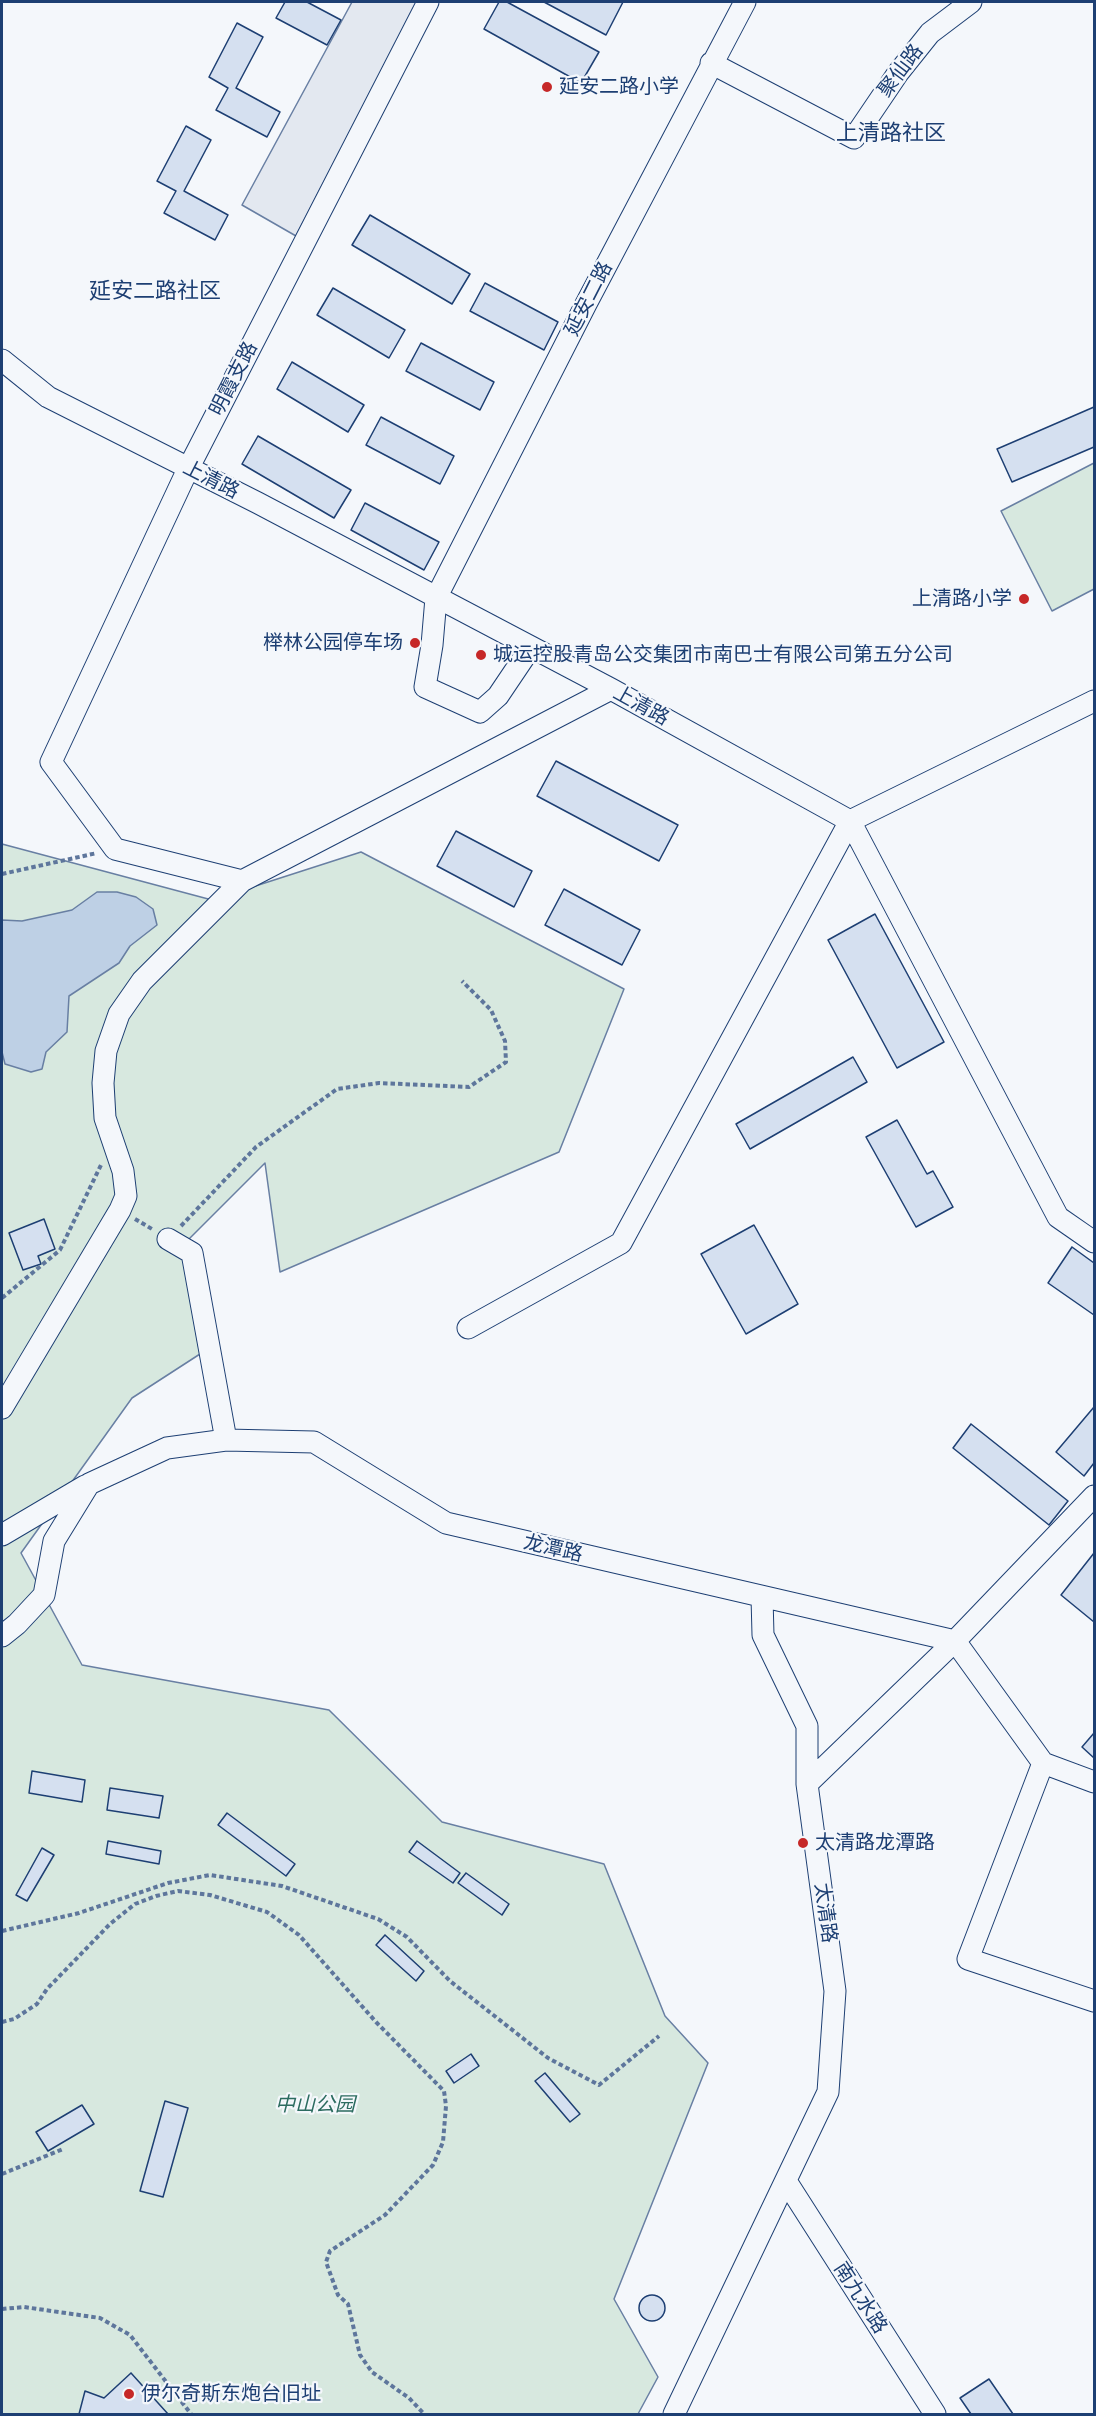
<!DOCTYPE html>
<html>
<head>
<meta charset="utf-8">
<style>
  body { margin:0 }
  #map { position:relative; width:1096px; height:2416px; overflow:hidden; background:#f4f7fb; font-family:"Noto Serif",serif }
  canvas { display:block }
  .frame { position:absolute; inset:0; border:3px solid #1d3f73; pointer-events:none }
</style>
</head>
<body>
<div id="map">
<canvas width="1096" height="2416"></canvas>
<div class="frame"></div>
</div>
<script>
const ctx = document.querySelector('canvas').getContext('2d');
ctx.lineJoin = 'round';
function paint(path, color) {
  ctx.fillStyle = color;
  ctx.fill(path, 'evenodd');
}
function toPath(rows) {
  const path = new Path2D();
  for (const r of rows) {
    if (r.length === 3) {
      path.moveTo(r[0] + r[2], r[1]);
      path.arc(r[0], r[1], r[2], 0, 2 * Math.PI);
      continue;
    }
    path.moveTo(r[0], r[1]);
    for (let i = 2; i < r.length; i += 2) path.lineTo(r[i], r[i + 1]);
  }
  return path;
}
function stroke(path, color, width, dash) {
  ctx.strokeStyle = color;
  ctx.lineWidth = width;
  ctx.lineCap = dash ? 'butt' : 'round';
  ctx.setLineDash(dash || []);
  ctx.stroke(path);
}
function drawText(font, color, halo, rows, align = 'center') {
  ctx.font = font + ' "Noto Serif","Noto Sans SC",serif';
  ctx.lineWidth = 4.5;
  ctx.setLineDash([]);
  ctx.textBaseline = 'middle';
  ctx.strokeStyle = halo;
  ctx.fillStyle = color;
  for (const [text, x, y, turn = 0] of rows) {
    ctx.save();
    ctx.translate(x, y);
    ctx.rotate((+turn || 0) * Math.PI / 180);
    ctx.textAlign = isNaN(turn) ? turn : align;
    if (halo) ctx.strokeText(text, 0, 0);
    ctx.fillText(text, 0, 0);
    ctx.restore();
  }
}
const green = toPath([
  [1094,463,1094,589,1052,611,1001,511,1094,463],
  [2,844,212,900,361,852,624,989,559,1152,280,1272,265,1163,181,1247,200,1354,132,1398,21,1553,82,1665,329,1710,442,1822,604,1864,665,2016,708,2063,614,2299,658,2377,638,2414,2,2414,2,844]
]);
paint(green, '#d7e8df');
stroke(green, '#687fa3', 1.5);
const parking = toPath([
  [352,2,417,2,296,236,242,205,352,2]
]);
paint(parking, '#e3e8f0');
stroke(parking, '#687fa3', 1.5);
const water = toPath([
  [97,892,117,892,136,897,153,909,157,925,130,946,119,963,69,996,67,1032,46,1052,42,1069,31,1072,5,1064,2,1052,2,920,22,921,72,910,97,892]
]);
paint(water, '#bed0e5');
stroke(water, '#687fa3', 1.5);
const building = toPath([
  [285,2,307,2,341,20,327,45,276,18,285,2],
  [499,2,507,2,599,52,581,83,484,29,499,2],
  [544,2,623,2,606,35,544,2],
  [237,23,263,37,236,88,280,112,267,137,216,110,228,88,209,77,237,23],
  [186,126,211,140,184,191,228,215,215,240,164,213,176,191,157,181,186,126],
  [370,215,470,274,452,304,352,245,370,215],
  [485,283,558,322,544,350,470,311,485,283],
  [333,288,405,330,389,358,317,315,333,288],
  [421,343,494,382,480,410,406,371,421,343],
  [292,362,364,405,348,432,277,389,292,362],
  [1094,407,1094,447,1012,482,997,449,1094,407],
  [381,417,454,456,440,484,366,445,381,417],
  [258,436,351,490,334,518,242,464,258,436],
  [365,503,439,542,424,570,351,530,365,503],
  [556,761,678,825,659,861,537,796,556,761],
  [456,831,532,871,514,907,437,866,456,831],
  [564,889,640,930,622,965,545,925,564,889],
  [875,914,944,1042,897,1068,828,940,875,914],
  [853,1057,867,1082,750,1149,736,1124,853,1057],
  [897,1120,927,1174,933,1171,953,1207,916,1227,866,1137,897,1120],
  [44,1219,55,1249,38,1256,41,1264,23,1270,9,1233,44,1219],
  [754,1225,798,1304,746,1334,701,1254,754,1225],
  [1072,1247,1094,1263,1094,1315,1048,1283,1072,1247],
  [1094,1407,1094,1463,1084,1476,1056,1452,1094,1407],
  [971,1424,1068,1501,1049,1525,953,1448,971,1424],
  [1094,1553,1094,1622,1061,1595,1094,1553],
  [1094,1733,1094,1758,1082,1747,1094,1733],
  [32,1771,85,1780,82,1802,29,1793,32,1771],
  [110,1788,163,1796,159,1818,107,1810,110,1788],
  [227,1813,295,1864,286,1876,218,1825,227,1813],
  [108,1841,161,1851,159,1864,106,1854,108,1841],
  [417,1841,460,1873,453,1883,409,1852,417,1841],
  [42,1848,54,1855,27,1901,16,1895,42,1848],
  [466,1873,509,1904,502,1915,458,1883,466,1873],
  [385,1935,424,1971,416,1981,376,1945,385,1935],
  [471,2054,479,2066,454,2083,446,2071,471,2054],
  [545,2073,580,2114,570,2122,535,2081,545,2073],
  [165,2101,188,2108,163,2197,140,2191,165,2101],
  [82,2105,94,2124,48,2151,36,2132,82,2105],
  [652,2308,13],
  [131,2373,168,2414,79,2414,85,2391,104,2398,131,2373],
  [989,2379,1013,2414,971,2414,960,2398,989,2379]
]);
paint(building, '#d5e0f0');
stroke(building, '#1d3f73', 1.5);
const minor = toPath([
  [711,63,854,138,898,73,930,33,971,2],
  [2,360,48,397,258,503,611,689,850,821,1094,701],
  [531,647,498,696,480,712,425,687,432,645,436,598,586,304,745,2],
  [850,821,1058,1217,1094,1242],
  [242,881,115,849,51,762,188,469,428,2],
  [168,1239,192,1253,226,1440],
  [468,1328,621,1243,850,821],
  [2,1408,120,1210,126,1196,123,1171,105,1118,103,1083,106,1051,119,1014,142,981,242,881,611,689],
  [2,1535,85,1486],
  [762,1597,763,1635,807,1726,807,1784],
  [2,1636,17,1624,44,1595,54,1541,89,1484,167,1448,226,1440,314,1442,446,1523,955,1641,1043,1763,1094,1782],
  [1043,1763,968,1959,1094,2001],
  [786,2181,935,2414],
  [674,2414,828,2092,835,1991,807,1784,955,1641,1094,1496]
]);
stroke(minor, '#1d3f73', 23);
stroke(toPath([
  [2,874,97,853],
  [135,1219,152,1229],
  [181,1226,256,1147,337,1089,379,1083,469,1087,506,1062,505,1041,491,1010,462,981],
  [2,1298,60,1250,101,1165],
  [2,1931,79,1913,168,1883,210,1875,282,1886,378,1919,407,1937,450,1981,548,2058,599,2085,659,2036],
  [2,2022,14,2019,37,2004,47,1989,110,1924,135,1904,156,1896,178,1891,210,1895,267,1912,299,1935,376,2022,444,2091,446,2106,443,2142,433,2165,385,2215,330,2251,326,2262,338,2295,348,2304,360,2355,372,2372,409,2398,424,2414],
  [2,2174,63,2149],
  [2,2309,24,2307,100,2318,130,2335,191,2414]
]), '#5e769c', 4, [4.5, 3]);
stroke(minor, '#f4f7fb', 21);
for (const [x, y, r, color] of [
  [547,87,6,"#c62828"],
  [1024,599,6,"#c62828"],
  [415,643,6,"#c62828"],
  [481,655,6,"#c62828"],
  [803,1843,6,"#c62828"],
  [129,2394,6,"#c62828"]
]) {
  const dot = new Path2D();
  dot.arc(x, y, r, 0, 2 * Math.PI);
  ctx.fillStyle = color;
  ctx.fill(dot);
  stroke(dot, '#f4f7fb', 2);
}
drawText('20px', '#1d3f73', '#f4f7fb', [
  ["聚仙路",901,71,-53],
  ["延安二路",589,299,-63],
  ["明霞支路",234,379,-63],
  ["上清路",211,480,27],
  ["上清路",641,706,29],
  ["龙潭路",553,1549,13],
  ["太清路",825,1913,82],
  ["南九水路",860,2298,57]
]);
drawText('20px', '#1d3f73', '#f4f7fb', [
  ["延安二路小学",559,87],
  ["上清路小学",1012,599,"right"],
  ["榉林公园停车场",403,643,"right"],
  ["城运控股青岛公交集团市南巴士有限公司第五分公司",493,655],
  ["太清路龙潭路",815,1843],
  ["伊尔奇斯东炮台旧址",141,2394]
], 'left');
drawText('italic 20px', '#2c6c60', '#f4f7fb', [
  ["中山公园",315,2105]
]);
drawText('22px', '#1d3f73', '#f4f7fb', [
  ["上清路社区",891,134],
  ["延安二路社区",155,292]
]);
</script>
</body>
</html>
